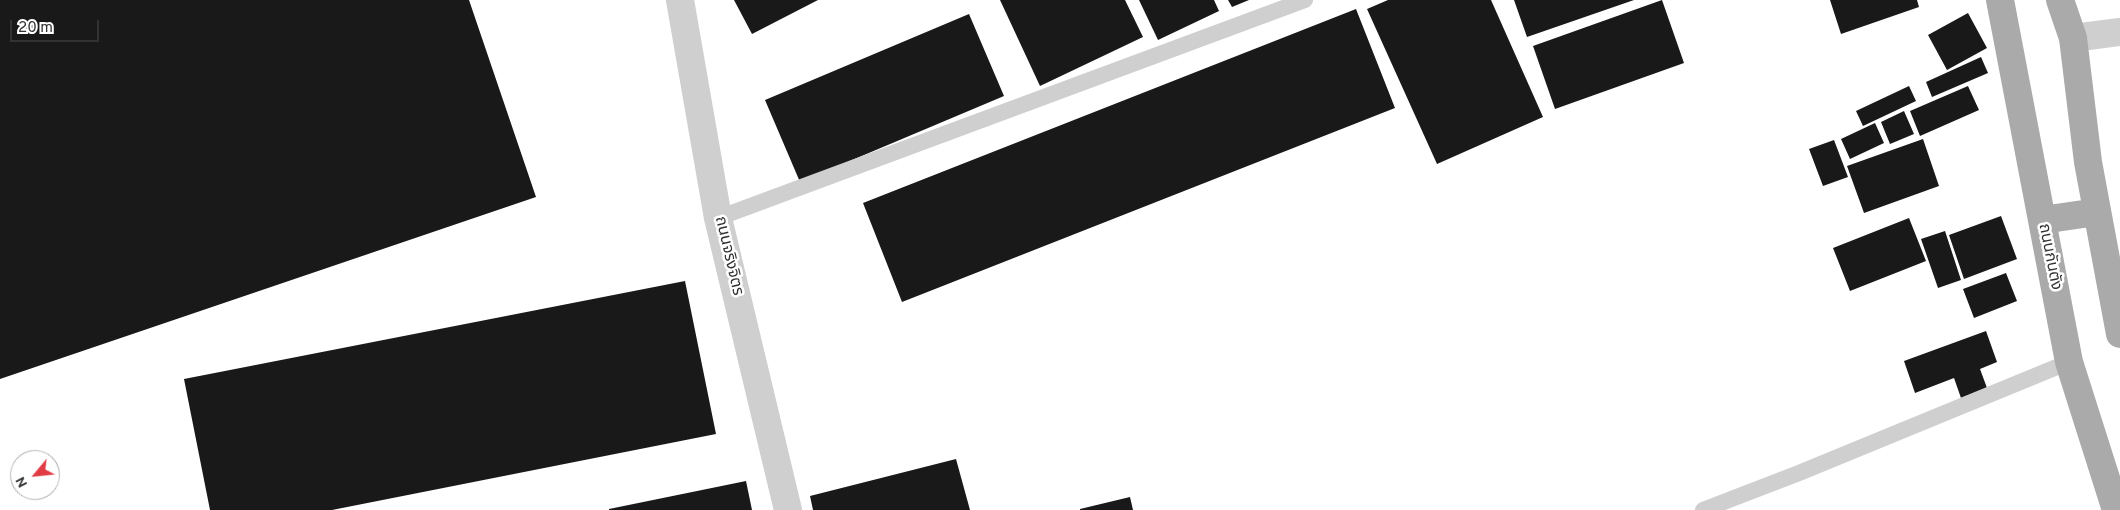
<!DOCTYPE html>
<html>
<head>
<meta charset="utf-8">
<style>
  body { margin:0 }
  #map { position:relative; width:2120px; height:510px; overflow:hidden; background:#fff; font-family:Overpass,sans-serif }
  canvas { display:block }
  .north { position:absolute; left:10px; top:450px; width:50px; height:50px; box-sizing:border-box; background:#fff; border:1px solid #adadad; border-radius:50%; rotate:242deg; font-size:14px; font-weight:700; line-height:20px; text-align:center; color:#323232 }
  .north::after { content:''; display:block; margin:auto; width:18px; height:22px; background:#e13c45; clip-path:polygon(50% 0,100% 100%,50% 72%,0 100%) }
  .scale { position:absolute; left:10px; top:20px; width:89px; height:22px; box-sizing:border-box; border:2px solid #323232; border-top:0; padding-left:6px; font-size:15px; line-height:18px; white-space:nowrap; color:#323232; -webkit-text-stroke:4px #fff; paint-order:stroke }
</style>
</head>
<body>
<div id="map">
<canvas width="2120" height="510"></canvas>
<div class="north">N</div>
<div class="scale">20 m</div>
</div>
<script>
const ctx = document.querySelector('canvas').getContext('2d');
ctx.lineJoin = 'round';
function paint(path, color) {
  ctx.fillStyle = color;
  ctx.fill(path, 'evenodd');
}
function toPath(rows) {
  const path = new Path2D();
  for (const r of rows) {
    path.moveTo(r[0], r[1]);
    for (let i = 2; i < r.length; i += 2) path.lineTo(r[i], r[i + 1]);
  }
  return path;
}
function stroke(path, color, width, dash) {
  ctx.strokeStyle = color;
  ctx.lineWidth = width;
  ctx.lineCap = dash ? 'butt' : 'round';
  ctx.setLineDash(dash || []);
  ctx.stroke(path);
}
function drawText(font, color, halo, rows, align = 'center') {
  ctx.font = font + ' Overpass,"Noto Sans Thai",sans-serif';
  ctx.lineWidth = 5;
  ctx.setLineDash([]);
  ctx.textBaseline = 'middle';
  ctx.strokeStyle = halo;
  ctx.fillStyle = color;
  for (const [text, x, y, turn = 0] of rows) {
    ctx.save();
    ctx.translate(x, y);
    ctx.rotate((+turn || 0) * Math.PI / 180);
    ctx.textAlign = isNaN(turn) ? turn : align;
    if (halo) ctx.strokeText(text, 0, 0);
    ctx.fillText(text, 0, 0);
    ctx.restore();
  }
}
paint(toPath([
  [0,0,469,0,536,197,0,379],
  [734,0,818,0,752,34],
  [1000,0,1125,0,1143,37,1040,86],
  [1139,0,1214,0,1219,11,1158,40],
  [1228,0,1249,0,1232,7],
  [1388,0,1491,0,1543,117,1437,164,1367,9],
  [1514,0,1634,0,1527,37],
  [1662,0,1684,63,1555,109,1533,46],
  [1830,0,1917,0,1919,7,1841,34],
  [1356,9,1395,108,902,302,863,203],
  [1968,13,1987,48,1947,70,1928,35],
  [969,14,1004,96,800,182,765,100],
  [1981,57,1988,73,1932,97,1926,82],
  [1909,86,1916,101,1863,126,1856,111],
  [1968,86,1979,110,1920,136,1910,111],
  [1904,111,1914,134,1890,144,1881,122],
  [1875,123,1884,143,1850,159,1841,139],
  [1923,139,1939,186,1864,213,1847,166],
  [1834,140,1848,177,1823,186,1809,149],
  [2001,216,2017,259,1964,279,1949,235],
  [1909,218,1926,261,1850,291,1833,248],
  [1945,231,1961,280,1938,288,1921,239],
  [2006,273,2017,301,1974,318,1963,289],
  [685,281,716,434,332,510,210,510,184,379],
  [1986,331,1997,362,1980,369,1987,388,1961,398,1954,378,1915,393,1904,361],
  [956,459,970,510,813,510,810,496],
  [746,481,752,510,609,510,609,509],
  [1130,497,1133,510,1080,510,1080,509]
]), '#191919');
stroke(toPath([
  [718,218,1305,0],
  [1703,510,1799,473,2069,362]
]), '#cfcfcf', 16);
stroke(toPath([
  [2073,38,2120,32]
]), '#cfcfcf', 28);
stroke(toPath([
  [680,0,718,218,788,510]
]), '#cfcfcf', 28);
stroke(toPath([
  [2000,0,2069,362,2116,510],
  [2060,0,2073,38,2088,162,2120,334],
  [2042,220,2097,212]
]), '#aaa', 28);
drawText('16px', '#323232', '#fff', [
  ["ถนนจริงจิตร",728,256,77],
  ["ถนนกันตัง",2049,257,79]
]);
</script>
</body>
</html>
